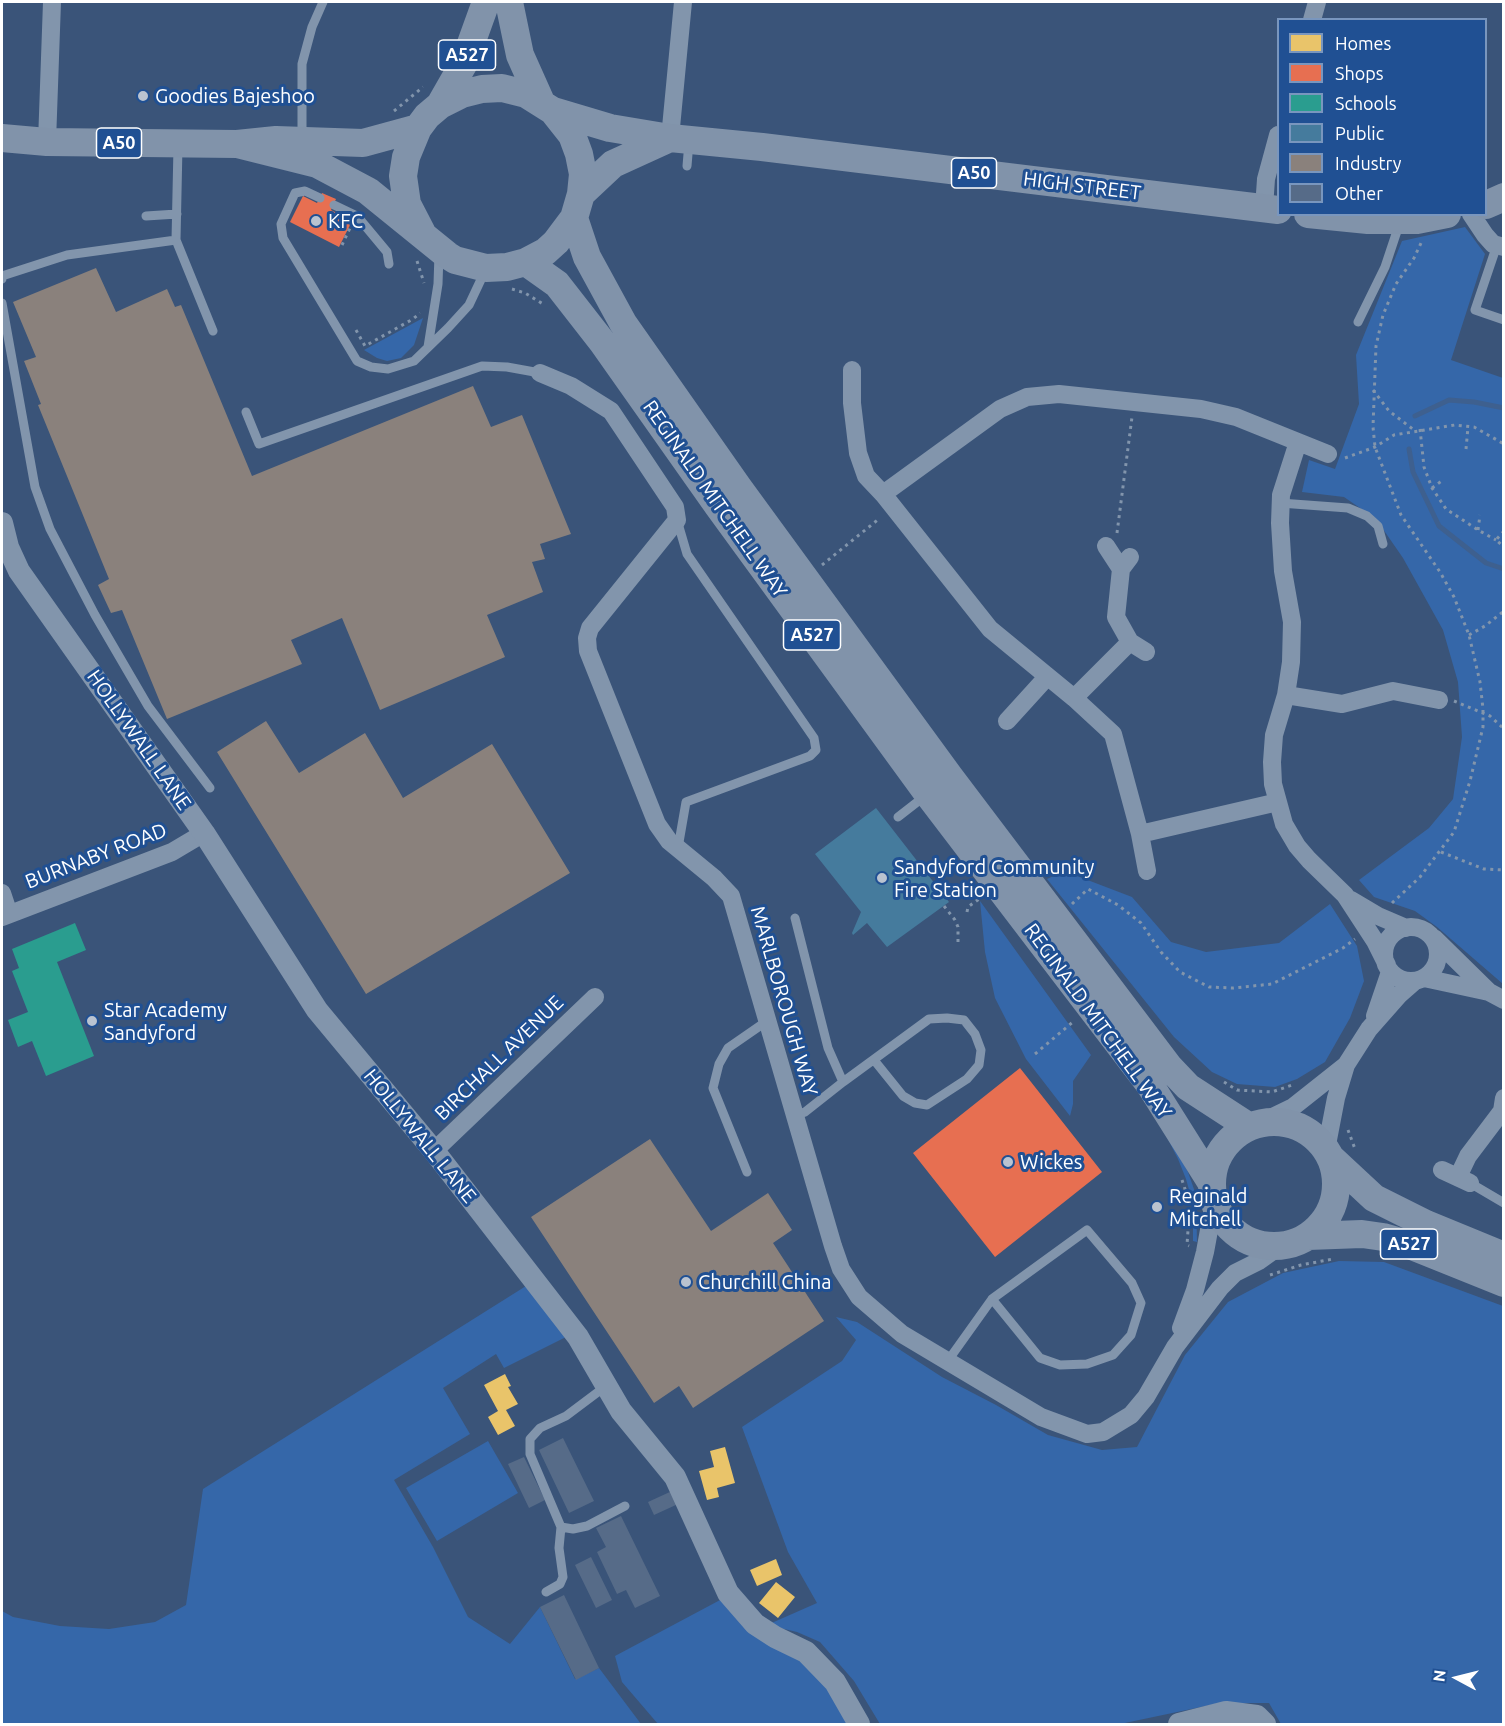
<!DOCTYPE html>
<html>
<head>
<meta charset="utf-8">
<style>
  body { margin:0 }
  #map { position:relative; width:1505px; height:1726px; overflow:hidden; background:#3a5479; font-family:Ubuntu,sans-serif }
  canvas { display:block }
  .frame { position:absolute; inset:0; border:3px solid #fff; pointer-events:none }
  .legend { position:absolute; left:1277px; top:18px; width:210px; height:198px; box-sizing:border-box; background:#205093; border:2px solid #7996be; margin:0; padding:8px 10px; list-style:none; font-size:18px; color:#fff }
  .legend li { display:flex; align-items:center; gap:12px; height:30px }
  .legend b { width:30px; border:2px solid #7996be }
  .north { position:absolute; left:1427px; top:1648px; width:60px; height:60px; -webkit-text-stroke:4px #205093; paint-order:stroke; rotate:277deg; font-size:16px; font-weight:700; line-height:24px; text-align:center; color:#fff }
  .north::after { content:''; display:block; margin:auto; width:21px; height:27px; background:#fff; clip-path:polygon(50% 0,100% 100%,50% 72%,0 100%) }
</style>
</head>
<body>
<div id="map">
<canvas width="1505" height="1726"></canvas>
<div class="frame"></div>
<ul class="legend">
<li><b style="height:16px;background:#e9c46a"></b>Homes</li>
<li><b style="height:16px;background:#e76f51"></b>Shops</li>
<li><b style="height:16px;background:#2a9d8f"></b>Schools</li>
<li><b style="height:16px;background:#457b9d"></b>Public</li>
<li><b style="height:16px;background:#8a817c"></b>Industry</li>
<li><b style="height:16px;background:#566b88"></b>Other</li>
</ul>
<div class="north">N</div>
</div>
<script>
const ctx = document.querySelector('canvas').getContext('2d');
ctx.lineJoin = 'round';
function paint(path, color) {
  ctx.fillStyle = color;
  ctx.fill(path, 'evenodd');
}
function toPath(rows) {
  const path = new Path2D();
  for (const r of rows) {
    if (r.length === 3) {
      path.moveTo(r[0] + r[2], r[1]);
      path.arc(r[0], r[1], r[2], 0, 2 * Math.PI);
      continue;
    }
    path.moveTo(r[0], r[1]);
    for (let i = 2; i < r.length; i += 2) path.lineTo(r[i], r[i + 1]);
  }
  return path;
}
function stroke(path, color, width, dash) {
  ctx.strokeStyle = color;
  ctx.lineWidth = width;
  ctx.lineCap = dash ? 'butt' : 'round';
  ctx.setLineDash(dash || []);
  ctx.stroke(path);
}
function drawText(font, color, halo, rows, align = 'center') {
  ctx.font = font + ' Ubuntu,sans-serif';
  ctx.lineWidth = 6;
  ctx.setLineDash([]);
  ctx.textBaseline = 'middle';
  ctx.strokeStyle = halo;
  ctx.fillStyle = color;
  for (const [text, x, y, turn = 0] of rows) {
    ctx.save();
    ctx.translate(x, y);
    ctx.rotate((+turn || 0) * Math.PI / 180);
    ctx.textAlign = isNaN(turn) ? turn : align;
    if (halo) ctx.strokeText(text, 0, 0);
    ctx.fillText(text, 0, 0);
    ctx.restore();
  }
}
paint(toPath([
  [1465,227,1485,254,1451,360,1503,378,1503,984,1437,927,1415,911,1374,897,1359,880,1429,828,1453,799,1462,737,1458,682,1443,630,1403,558,1376,519,1344,497,1302,492,1309,460,1335,469,1359,404,1356,355,1402,241],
  [423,318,414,345,401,358,387,361,377,358,364,350],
  [1064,871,1132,897,1171,942,1206,952,1279,943,1330,904,1357,946,1364,981,1350,1018,1325,1062,1297,1079,1275,1087,1237,1084,1212,1072,1174,1037,1047,879],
  [980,901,1091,1055,1073,1081,1073,1104,1070,1116,1026,1059,995,998,985,952],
  [1141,1086,1188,1172,1196,1195,1197,1242,1193,1241,1193,1216,1191,1197,1186,1179,1178,1159],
  [1339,1261,1384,1262,1503,1306,1503,1724,1281,1724,1269,1703,1220,1703,1120,1724,880,1724,854,1681,820,1642,797,1632,767,1625,817,1603,788,1552,742,1427,842,1361,856,1340,836,1317,857,1322,942,1377,996,1405,1048,1435,1102,1450,1137,1447,1185,1355,1228,1302,1283,1273],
  [526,1286,568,1336,504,1368,496,1354,443,1388,470,1434,394,1480,433,1547,468,1617,510,1644,540,1607,575,1679,599,1668,641,1724,2,1724,2,1611,13,1617,60,1626,109,1629,155,1622,186,1605,203,1489],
  [488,1441,518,1493,437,1541,406,1488],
  [722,1599,806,1661,833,1691,849,1724,658,1724,622,1682,615,1656]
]), '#3567a9');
paint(toPath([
  [505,1374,511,1386,508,1387,518,1404,506,1410,515,1426,498,1435,488,1417,498,1411,484,1385],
  [725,1447,735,1483,717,1488,719,1497,707,1500,699,1471,714,1467,710,1451],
  [776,1559,782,1575,757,1586,750,1570],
  [776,1582,795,1597,778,1618,759,1603]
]), '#e9c46a');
paint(toPath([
  [322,193,336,199,331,210,352,221,339,247,290,222,303,196,317,203],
  [1020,1068,1102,1172,995,1257,913,1153]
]), '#e76f51');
paint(toPath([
  [75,923,86,950,57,962,94,1056,46,1076,32,1041,18,1047,8,1020,28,1012,12,971,19,968,12,949]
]), '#2a9d8f');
paint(toPath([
  [876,808,949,902,887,947,867,923,853,935,852,933,861,912,815,854]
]), '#457b9d');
paint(toPath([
  [96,268,116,312,167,289,175,307,181,305,252,476,473,386,491,427,522,415,571,534,540,544,545,559,532,562,543,592,487,615,505,657,380,710,342,618,291,640,302,664,167,719,122,610,111,613,98,585,109,579,38,405,41,404,24,361,36,357,13,302],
  [266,721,299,773,365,733,403,798,492,744,570,873,366,994,217,752],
  [650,1139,711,1231,768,1193,792,1230,773,1243,824,1321,693,1408,679,1386,654,1403,531,1217]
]), '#8a817c');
stroke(toPath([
  [1415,416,1449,400,1474,402,1504,408],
  [1409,449,1413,472,1439,526,1486,563,1504,569]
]), '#3e608f', 5);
paint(toPath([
  [563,1438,594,1501,569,1513,539,1450],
  [524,1457,545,1500,529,1508,508,1464],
  [672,1491,678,1504,654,1515,648,1502],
  [621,1516,660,1596,635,1608,626,1590,617,1594,597,1552,606,1547,596,1528],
  [591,1557,612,1600,596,1608,575,1565],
  [564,1595,599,1668,576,1680,540,1607]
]), '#566b88');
stroke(toPath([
  [394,111,423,87],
  [342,245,351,226],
  [417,261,424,283],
  [512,289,525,293,543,304],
  [356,330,365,346,413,319,420,313],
  [1373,390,1389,411,1414,430],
  [1420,429,1424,467,1432,488,1446,509,1478,530,1496,540],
  [1466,449,1468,427],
  [1345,458,1375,447,1394,435,1455,425,1474,427,1504,444],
  [1432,488,1443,480],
  [1478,530,1480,515],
  [1504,531,1496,540,1504,547],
  [1117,533,1132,417],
  [822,565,880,518],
  [1469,635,1485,626,1504,611],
  [1454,701,1490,716,1504,729],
  [1441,852,1484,869,1504,870],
  [1392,903,1420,877,1454,832,1470,781,1483,727,1483,709,1480,682,1469,635,1454,597,1440,572,1401,515,1375,447,1373,427,1376,346,1383,315,1396,284,1414,258,1422,241],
  [1072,904,1088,889,1118,905,1141,923,1161,952,1180,972,1209,987,1233,988,1272,984,1343,948,1355,939],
  [944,906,955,920,958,927,958,944],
  [967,912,968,907,979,899],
  [1035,1054,1074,1021],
  [1224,1082,1237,1090,1272,1092,1292,1085],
  [1348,1130,1355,1149],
  [1182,1180,1188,1198,1189,1216,1187,1245,1189,1246],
  [1270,1275,1301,1265,1333,1259]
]), '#8295ac', 3, [3, 4.5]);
stroke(toPath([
  [302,138,302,64,312,27,323,2],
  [178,146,176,240,213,331],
  [687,166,689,142],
  [320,198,305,191,295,193,281,224,283,238,357,361,371,367,388,369,414,361,448,328,469,305,485,271],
  [334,205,357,216,387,252,389,264],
  [146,216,177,214],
  [1497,245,1475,310,1504,320],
  [2,279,2,276,67,255,176,240],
  [2,303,35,487,50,529,95,615,148,706,210,788],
  [1358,322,1385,267,1399,225],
  [428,347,438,284,439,254],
  [246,412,259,444,482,366,507,367,540,373],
  [1280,503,1348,508,1367,516,1378,526,1383,544],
  [677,520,687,554,814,738,816,750,810,756,686,802,678,848],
  [898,817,925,796],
  [795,918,828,1048,843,1082],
  [794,1116,805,1112,843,1082,929,1019,947,1018,964,1020,975,1034,981,1050,979,1065,967,1079,927,1105,915,1103,903,1096,874,1060],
  [747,1172,713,1088,719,1064,728,1048,767,1021],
  [1470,1183,1504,1203],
  [947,1362,992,1299,1040,1358,1060,1365,1087,1364,1113,1355,1131,1335,1141,1303,1132,1283,1087,1230,992,1299],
  [561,1527,573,1529,587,1526,625,1506],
  [546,1592,560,1584,563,1577,559,1548,561,1527,530,1454,530,1439,540,1428,566,1416,606,1386]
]), '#8295ac', 9);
stroke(toPath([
  [1312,20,1317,2],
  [670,138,683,2],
  [47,142,52,2],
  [1264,208,1266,179,1278,135],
  [1471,214,1485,235,1493,244,1504,247],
  [852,370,852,403,858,453,866,476,883,494,990,629,1074,698,1113,734,1140,834,1147,871],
  [540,373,571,386,611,411,675,507,677,520,590,628,587,638,588,651,657,824,669,841,714,878,731,896,833,1246,841,1269,859,1297,902,1334,1041,1417,1087,1434,1103,1432,1131,1415,1146,1397,1175,1347,1220,1288,1235,1273,1259,1261,1280,1246],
  [1298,442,1281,495,1280,523,1283,571,1292,622,1291,662,1286,695,1274,735,1272,762,1273,784,1284,824,1297,846,1309,860,1345,895,1375,941,1387,965],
  [883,494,1000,409,1027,397,1059,394,1201,409,1236,417,1328,454],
  [1106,546,1121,569],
  [1130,557,1121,569,1116,617,1130,642,1146,652],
  [1286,695,1342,704,1393,691,1439,700],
  [1074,698,1130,642],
  [1007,721,1047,677],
  [1140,834,1278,802],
  [2,893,9,914],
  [1351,900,1378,916,1406,928],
  [2,917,172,852,204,833],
  [1411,954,27],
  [1434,938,1489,992,1504,1000],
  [1424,978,1489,992],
  [1375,1016,1390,972],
  [1262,1122,1293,1107,1346,1065],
  [1326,1150,1336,1098,1346,1065,1369,1029,1399,995,1415,981],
  [434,1151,595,997],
  [1442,1170,1470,1183],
  [1458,1177,1468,1156,1502,1111,1504,1098],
  [1181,1328,1195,1290,1205,1252,1214,1203]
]), '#8295ac', 18);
stroke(toPath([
  [2,523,8,547,19,571,204,833,317,1010,434,1151,578,1337,621,1411,675,1477,728,1593,755,1624,775,1637,806,1652,835,1682,859,1724],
  [1179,1724,1226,1712,1257,1716,1265,1724]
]), '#8295ac', 22);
stroke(toPath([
  [509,2,520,55,541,102],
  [440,105,464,63,486,2],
  [553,111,610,128,670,138,762,147,1278,210],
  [2,138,47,142,237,144,276,140,363,143,418,128],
  [237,144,317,164,368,191,447,255,455,260,486,268,507,267,526,262,545,252,556,242,574,218,581,194,583,174,579,154,572,135,553,111,526,94,502,88,482,89,462,94,440,105,427,116,418,128,406,157,403,176,407,204,422,233],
  [581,194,613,164,670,138],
  [1486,205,1504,197],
  [1308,214,1368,220,1417,220,1447,214],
  [574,218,587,257,623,323,738,487,949,776,1169,1067,1188,1087,1248,1126],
  [526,262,557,284,603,343,718,506,928,794,1150,1085,1211,1182],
  [1274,1184,62],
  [1331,1158,1374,1198,1426,1224,1504,1256],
  [1308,1236,1362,1234,1383,1237,1407,1244,1504,1283]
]), '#8193aa', 28);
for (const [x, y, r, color] of [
  [143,96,6,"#bac3d0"],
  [316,221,6,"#bac3d0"],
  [882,878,6,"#bac3d0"],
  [92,1021,6,"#bac3d0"],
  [1008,1162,6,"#bac3d0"],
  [1157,1207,6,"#bac3d0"],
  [686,1282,6,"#bac3d0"]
]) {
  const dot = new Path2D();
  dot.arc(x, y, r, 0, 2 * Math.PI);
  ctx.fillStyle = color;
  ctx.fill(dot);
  stroke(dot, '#205093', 2);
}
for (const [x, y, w] of [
  [467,55,57],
  [119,143,45],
  [974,173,45],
  [812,635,57],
  [1409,1244,57]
]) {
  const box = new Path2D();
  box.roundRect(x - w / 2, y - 15, w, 30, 4.5);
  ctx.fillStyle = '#205093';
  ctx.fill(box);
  stroke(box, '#fff', 1.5);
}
drawText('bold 18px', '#fff', null, [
  ["A527",467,55],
  ["A50",119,143],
  ["A50",974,173],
  ["A527",812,635],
  ["A527",1409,1244]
]);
drawText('20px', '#fff', '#205093', [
  ["Goodies Bajeshoo",155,96],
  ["KFC",328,221],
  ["Sandyford Community",894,867],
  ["Fire Station",894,890],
  ["Star Academy",104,1010],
  ["Sandyford",104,1033],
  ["Wickes",1020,1162],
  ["Reginald",1169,1196],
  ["Mitchell",1169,1219],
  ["Churchill China",698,1282]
], 'left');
drawText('20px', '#fff', '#205093', [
  ["HIGH STREET",1082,186,7],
  ["REGINALD MITCHELL WAY",715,499,55],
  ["HOLLYWALL LANE",139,740,55],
  ["BURNABY ROAD",96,856,-21],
  ["MARLBOROUGH WAY",784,1001,74],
  ["REGINALD MITCHELL WAY",1098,1021,54],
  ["BIRCHALL AVENUE",499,1058,-44],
  ["HOLLYWALL LANE",420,1136,51]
]);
</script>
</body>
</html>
